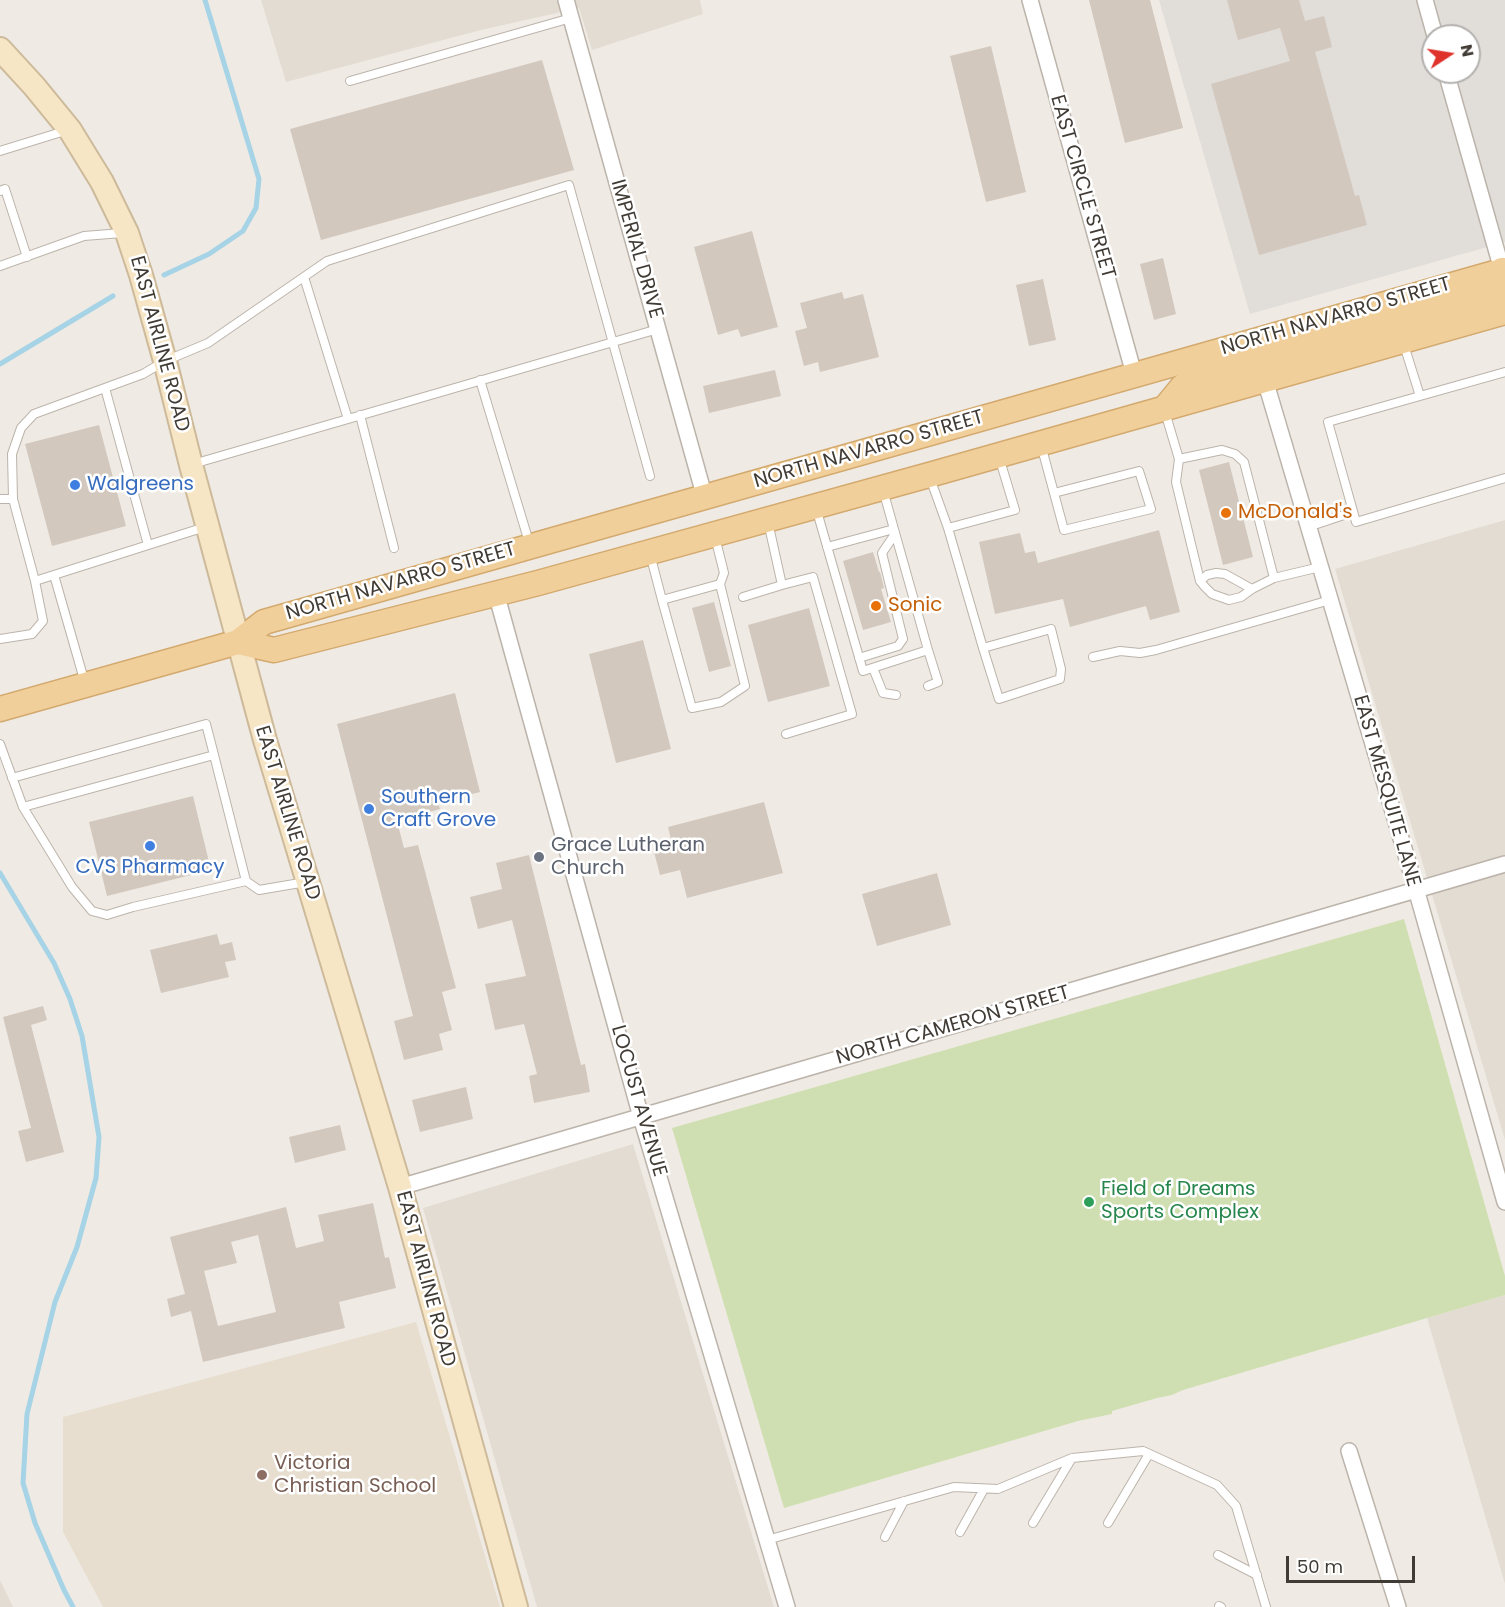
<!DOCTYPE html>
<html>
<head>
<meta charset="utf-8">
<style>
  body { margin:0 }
  #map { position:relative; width:1505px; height:1607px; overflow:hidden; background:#efebe4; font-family:Poppins,sans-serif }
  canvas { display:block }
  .north { position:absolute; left:1421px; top:24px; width:60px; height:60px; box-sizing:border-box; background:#fff; border:2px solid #b3b1ae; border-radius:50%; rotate:78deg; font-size:16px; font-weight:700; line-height:24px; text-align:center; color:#413b35 }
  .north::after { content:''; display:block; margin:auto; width:21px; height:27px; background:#df322b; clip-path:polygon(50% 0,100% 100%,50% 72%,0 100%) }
  .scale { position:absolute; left:1286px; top:1556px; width:129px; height:27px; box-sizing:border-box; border:3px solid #413b35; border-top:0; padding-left:8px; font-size:18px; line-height:21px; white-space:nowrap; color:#413b35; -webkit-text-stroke:4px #fff; paint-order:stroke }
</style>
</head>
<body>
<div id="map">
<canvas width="1505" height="1607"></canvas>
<div class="north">N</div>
<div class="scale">50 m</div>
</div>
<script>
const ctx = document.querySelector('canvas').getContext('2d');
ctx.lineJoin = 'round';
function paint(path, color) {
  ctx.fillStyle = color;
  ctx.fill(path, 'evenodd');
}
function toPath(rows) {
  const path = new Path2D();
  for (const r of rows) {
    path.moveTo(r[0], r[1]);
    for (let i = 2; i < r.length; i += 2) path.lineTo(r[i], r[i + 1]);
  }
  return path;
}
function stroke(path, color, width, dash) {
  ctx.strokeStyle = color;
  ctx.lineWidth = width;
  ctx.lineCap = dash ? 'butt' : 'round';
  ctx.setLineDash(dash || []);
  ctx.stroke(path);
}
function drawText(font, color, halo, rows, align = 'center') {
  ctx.font = font + ' Poppins,sans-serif';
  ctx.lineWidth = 5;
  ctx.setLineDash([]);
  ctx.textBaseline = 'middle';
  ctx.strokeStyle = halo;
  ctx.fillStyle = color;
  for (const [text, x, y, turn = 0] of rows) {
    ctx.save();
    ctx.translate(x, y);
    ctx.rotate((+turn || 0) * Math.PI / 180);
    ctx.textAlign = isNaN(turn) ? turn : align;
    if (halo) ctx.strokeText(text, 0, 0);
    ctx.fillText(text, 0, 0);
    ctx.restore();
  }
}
paint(toPath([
  [261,0,700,0,703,14,592,50,579,8,481,30,286,82],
  [1505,520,1505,1140,1335,569],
  [633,1144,774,1607,537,1607,423,1208],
  [1505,1295,1505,1584,1427,1318],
  [0,1580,13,1607,0,1607]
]), '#e3dcd3');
paint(toPath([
  [1159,0,1505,0,1505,242,1250,314],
  [1433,36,1469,36,1469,72,1433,72]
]), '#e1ddd9');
paint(toPath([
  [416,1322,500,1607,103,1607,63,1532,63,1417]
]), '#e7decf');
paint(toPath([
  [1404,919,1505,1276,1505,1295,1183,1390,1172,1395,1157,1398,1112,1411,1112,1414,1078,1421,784,1508,672,1128]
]), '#d0dfb1');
stroke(toPath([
  [164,275,209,254,243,231,256,208,259,179,205,0],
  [0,364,113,296],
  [0,873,54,963,70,999,82,1036,99,1137,96,1178,77,1247,55,1302,27,1414,23,1483,35,1523,64,1590,73,1607]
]), '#a6d3e6', 5);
paint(toPath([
  [1089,0,1150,0,1183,128,1125,143],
  [1227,0,1299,0,1305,21,1324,16,1332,47,1315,52,1355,196,1359,195,1367,225,1259,255,1211,84,1290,61,1280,28,1238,40],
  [991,46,1026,192,986,202,950,56],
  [542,60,574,170,321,240,290,129],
  [752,231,778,327,741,337,738,329,718,335,694,247],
  [1163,258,1176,314,1154,320,1140,264],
  [1043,279,1056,340,1029,346,1016,285],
  [842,292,844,299,863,294,879,357,820,372,818,362,804,366,795,331,807,328,800,303],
  [775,370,781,396,709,413,703,386],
  [99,425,126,526,52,546,25,444],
  [1229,462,1253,557,1223,565,1199,470],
  [1159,530,1180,612,1150,620,1146,606,1070,627,1063,599,995,614,979,542,1020,533,1025,553,1035,551,1038,563],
  [873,552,879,572,880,572,884,588,881,589,891,622,863,630,843,561],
  [714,602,731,666,709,672,692,608],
  [809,608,830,686,768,702,748,625],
  [643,640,671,749,616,763,589,654],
  [455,693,480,792,438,803,440,809,397,821,404,848,418,845,456,988,442,992,452,1030,439,1034,443,1050,404,1060,394,1021,413,1016,337,724],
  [193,796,211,870,107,896,89,822],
  [764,802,783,873,687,898,680,870,660,875,653,848,672,843,668,827],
  [529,855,581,1065,585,1064,590,1092,534,1103,529,1076,537,1074,524,1024,495,1030,485,984,526,976,512,920,478,929,470,897,502,889,496,863],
  [937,873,951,925,877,946,862,894],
  [217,934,220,945,232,942,236,960,225,962,229,977,161,993,150,950],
  [43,1006,47,1020,31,1025,64,1152,26,1162,18,1131,31,1128,3,1017],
  [466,1087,473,1119,420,1132,412,1100],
  [340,1125,346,1150,295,1163,289,1137],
  [373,1203,385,1258,389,1257,396,1288,339,1302,345,1328,203,1362,191,1311,171,1317,167,1299,185,1294,170,1237,286,1207,296,1248,324,1241,318,1215],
  [258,1235,276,1312,218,1326,204,1271,237,1263,231,1242]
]), '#d2c8be');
const lane = toPath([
  [350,81,571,18],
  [0,151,68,130],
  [0,191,5,189,27,257],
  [0,266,84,236,122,233],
  [304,277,348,419],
  [1404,345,1420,396,1328,422,1356,522,1505,478],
  [480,380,529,542],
  [105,388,148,545],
  [1420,396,1505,372],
  [1165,412,1179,459,1176,482,1200,581,1205,587,1212,594,1229,600,1241,597,1252,589,1274,578,1320,567],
  [360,415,394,548],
  [1041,445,1064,530,1151,509,1139,471,1054,493],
  [1179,459,1222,450,1235,454,1244,462,1274,578],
  [193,464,658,329],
  [930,478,948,528,1015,510,999,457],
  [0,499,13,499],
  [816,508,863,671,928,650,883,490],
  [1308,527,1353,512],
  [948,528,983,648,999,699,1060,679,1061,669,1051,629,983,648],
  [715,537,724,573,720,584],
  [827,547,894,529],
  [650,554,662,600,692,708,721,702,745,686,720,584,662,600],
  [54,575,85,683],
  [35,581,13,499,12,454,21,428,34,414,143,374,165,361,208,343,327,261,569,185,650,476],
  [1200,581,1207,575,1216,573,1225,574,1252,589],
  [782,585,813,577,852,714,786,734],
  [743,597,782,585,768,522],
  [0,639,32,634,43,621,35,581,205,527],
  [1093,657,1120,651,1140,653,1156,650,1330,600],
  [859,658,898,646,903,639,882,553,895,534],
  [873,668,883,693,896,695],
  [928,686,938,682,928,650],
  [0,744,23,807,214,755,246,881,259,890,306,882],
  [12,778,206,724,214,755],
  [23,807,72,887,92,911,107,915,133,907,246,881],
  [1033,1523,1072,1458],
  [1108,1523,1149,1454],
  [960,1532,984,1489],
  [885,1537,904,1501],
  [767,1540,954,1487,998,1489,1072,1458,1143,1451,1217,1485,1236,1506,1266,1607],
  [1218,1555,1257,1575],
  [1219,1606,1221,1607]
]);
const street = toPath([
  [566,0,705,498],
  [1030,0,1134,374],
  [1425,0,1435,36],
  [1446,72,1502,270],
  [1265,380,1416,889,1505,1202],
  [496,593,641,1117,787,1607],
  [400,1187,1505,864],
  [1349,1451,1398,1607]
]);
const secondary = toPath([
  [0,49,34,86,70,130,102,182,127,233,141,275,165,361,191,465,265,740,400,1187,516,1607]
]);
const primary = toPath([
  [1164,409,1183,386,1489,296,1499,290,1503,282,1502,270],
  [238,642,274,650,538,583,929,475,1505,312],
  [0,709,238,642,264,622,1505,270]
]);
stroke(lane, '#bcb4ab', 10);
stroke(street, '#bcb4ab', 18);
stroke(secondary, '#cdba9b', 26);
stroke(primary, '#d3a96e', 27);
stroke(lane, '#fff', 8);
stroke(street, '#fff', 15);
stroke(secondary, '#f7e6c6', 22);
stroke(primary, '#f1cf9b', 24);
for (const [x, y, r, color] of [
  [75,485,6,"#3f7fe0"],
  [1226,513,6,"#e8710a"],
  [876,606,6,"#e8710a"],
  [369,809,6,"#3f7fe0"],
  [150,846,6,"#3f7fe0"],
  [539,857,6,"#6b7280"],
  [1089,1202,6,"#2e9e5b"],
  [262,1475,6,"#8d6e63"]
]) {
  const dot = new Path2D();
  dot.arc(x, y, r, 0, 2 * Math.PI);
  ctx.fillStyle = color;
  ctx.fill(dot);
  stroke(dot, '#fff', 2);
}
drawText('20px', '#413b35', '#fff', [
  ["EAST CIRCLE STREET",1082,187,74],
  ["IMPERIAL DRIVE",636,249,74],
  ["NORTH NAVARRO STREET",1336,317,-16],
  ["EAST AIRLINE ROAD",159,344,75],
  ["NORTH NAVARRO STREET",869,450,-16],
  ["NORTH NAVARRO STREET",401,582,-16],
  ["EAST MESQUITE LANE",1386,791,74],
  ["EAST AIRLINE ROAD",287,813,73],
  ["NORTH CAMERON STREET",953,1026,-16],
  ["LOCUST AVENUE",638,1101,74],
  ["EAST AIRLINE ROAD",425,1279,75]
]);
drawText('20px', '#366cbe', '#fff', [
  ["Walgreens",87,485],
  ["Southern",381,798],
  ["Craft Grove",381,821],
  ["CVS Pharmacy",150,868,"center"]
], 'left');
drawText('20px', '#c56008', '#fff', [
  ["McDonald's",1238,513],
  ["Sonic",888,606]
], 'left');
drawText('20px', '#5b616d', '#fff', [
  ["Grace Lutheran",551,846],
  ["Church",551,869]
], 'left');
drawText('20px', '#27864d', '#fff', [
  ["Field of Dreams",1101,1190],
  ["Sports Complex",1101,1213]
], 'left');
drawText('20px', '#785e54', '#fff', [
  ["Victoria",274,1464],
  ["Christian School",274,1487]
], 'left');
</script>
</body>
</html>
